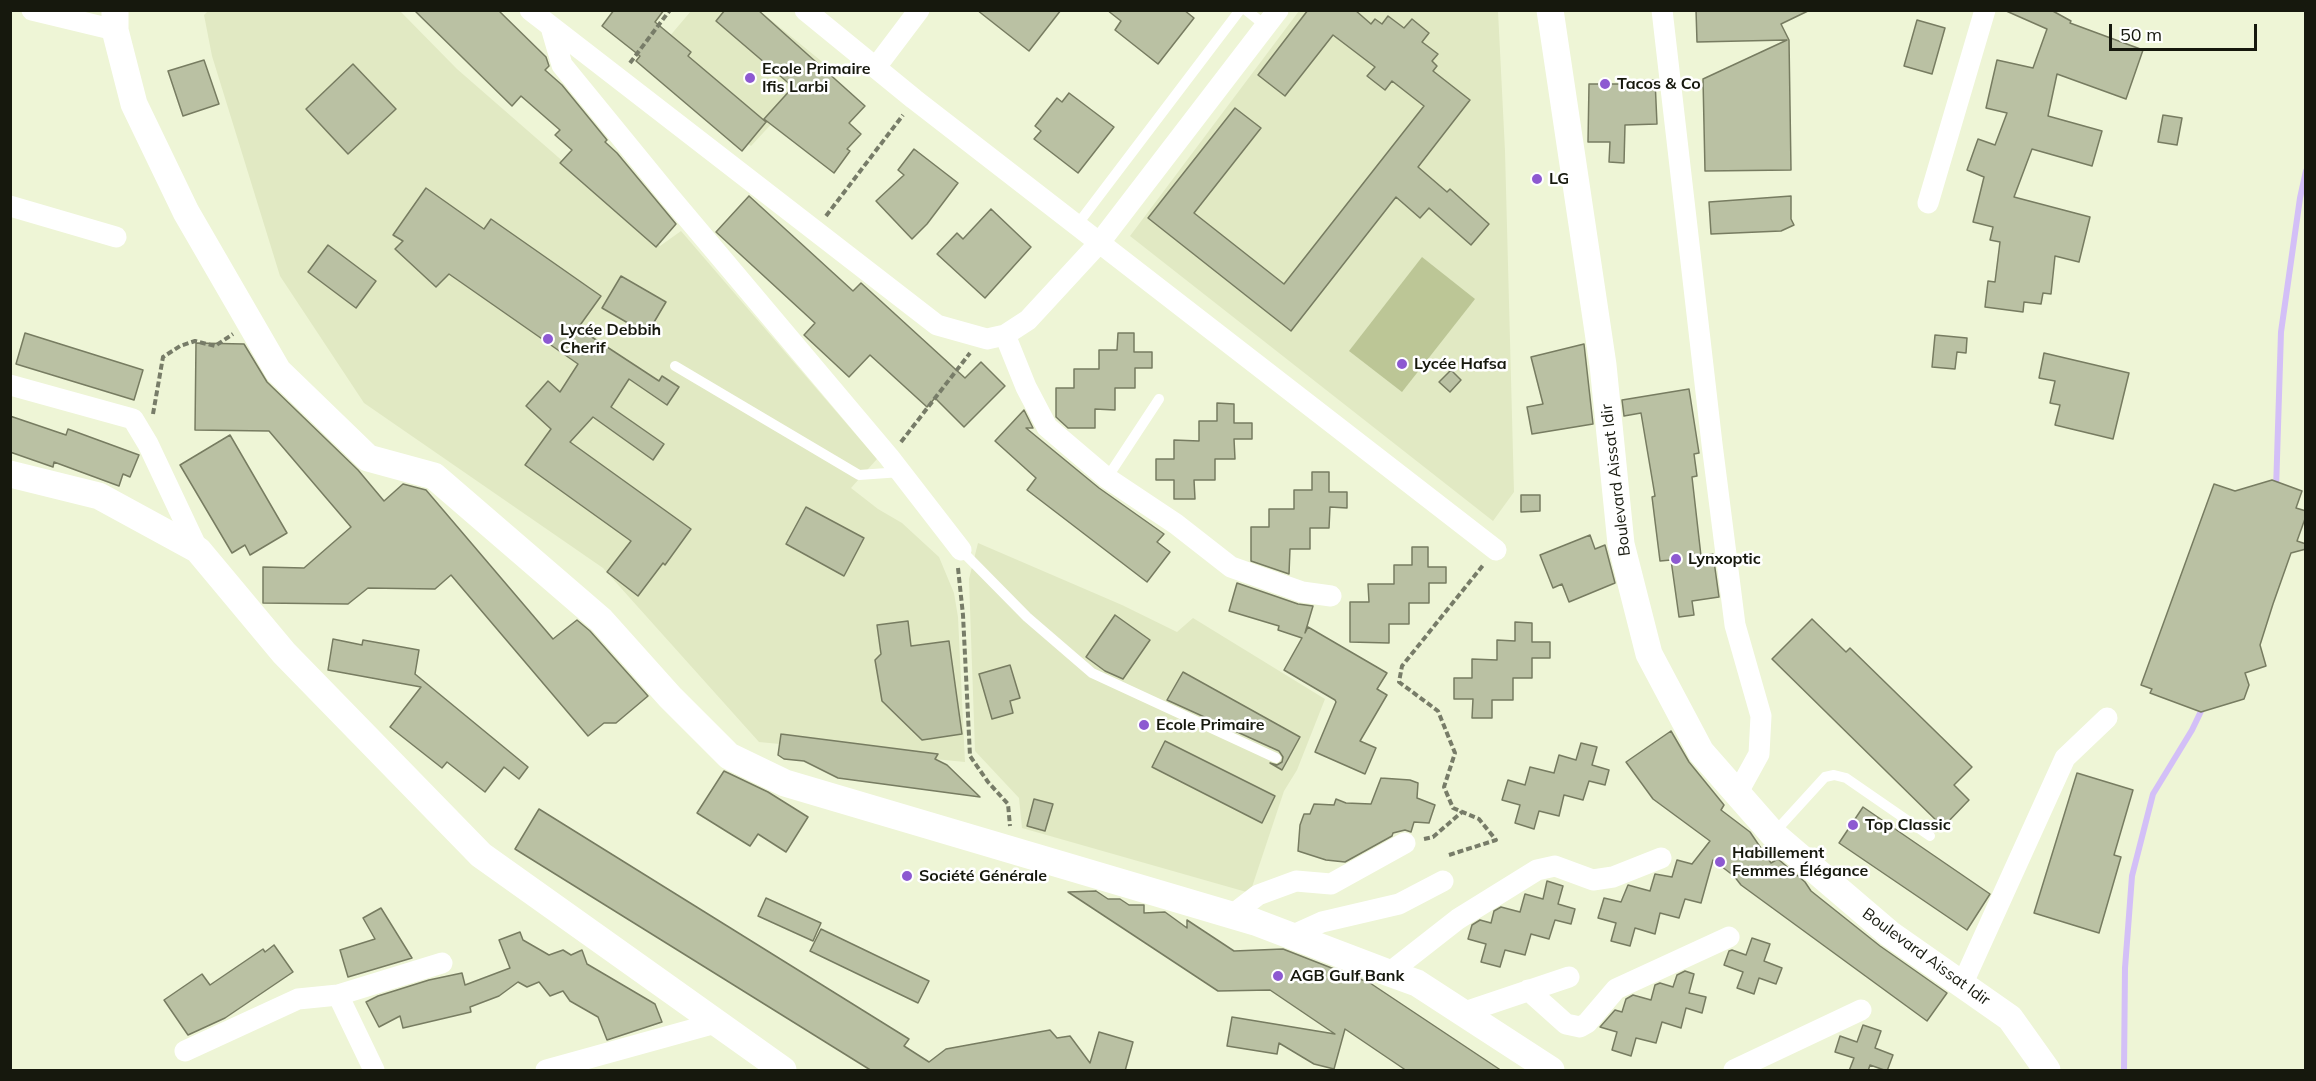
<!DOCTYPE html>
<html>
<head>
<meta charset="utf-8">
<style>
  body { margin:0 }
  #map { position:relative; width:2316px; height:1081px; overflow:hidden; background:#eef5d6; font-family:Mulish,sans-serif }
  canvas { display:block }
  .frame { position:absolute; inset:0; border:12px solid #16180d; pointer-events:none }
  .scale { position:absolute; left:2109px; top:24px; width:148px; height:27px; box-sizing:border-box; border:3px solid #16180d; border-top:0; padding-left:8px; font-size:18px; line-height:21px; white-space:nowrap; color:#16180d; -webkit-text-stroke:4px #fff; paint-order:stroke }
</style>
</head>
<body>
<div id="map">
<canvas width="2316" height="1081"></canvas>
<div class="frame"></div>
<div class="scale">50 m</div>
</div>
<script>
const ctx = document.querySelector('canvas').getContext('2d');
ctx.lineJoin = 'round';
function paint(path, color) {
  ctx.fillStyle = color;
  ctx.fill(path, 'evenodd');
}
function toPath(rows) {
  const path = new Path2D();
  for (const r of rows) {
    path.moveTo(r[0], r[1]);
    for (let i = 2; i < r.length; i += 2) path.lineTo(r[i], r[i + 1]);
  }
  return path;
}
function stroke(path, color, width, dash) {
  ctx.strokeStyle = color;
  ctx.lineWidth = width;
  ctx.lineCap = dash ? 'butt' : 'round';
  ctx.setLineDash(dash || []);
  ctx.stroke(path);
}
function drawText(font, color, halo, rows, align = 'center') {
  ctx.font = font + ' Mulish,sans-serif';
  ctx.lineWidth = 5;
  ctx.setLineDash([]);
  ctx.textBaseline = 'middle';
  ctx.strokeStyle = halo;
  ctx.fillStyle = color;
  for (const [text, x, y, turn = 0] of rows) {
    ctx.save();
    ctx.translate(x, y);
    ctx.rotate((+turn || 0) * Math.PI / 180);
    ctx.textAlign = isNaN(turn) ? turn : align;
    if (halo) ctx.strokeText(text, 0, 0);
    ctx.fillText(text, 0, 0);
    ctx.restore();
  }
}
paint(toPath([
  [209,10,400,11,457,69,660,246,681,231,877,459,851,488,878,509,902,523,939,557,954,593,958,617,965,762,759,742,603,568,364,403,280,276,212,56,204,15],
  [691,11,760,11,826,65,751,146,679,92,697,63,669,37],
  [1299,11,1498,11,1505,151,1514,492,1493,521,1130,236],
  [978,543,1122,605,1177,632,1193,618,1325,699,1297,770,1284,791,1250,893,1022,828,1019,798,975,751,969,579]
]), '#e1e9c3');
paint(toPath([
  [1422,257,1475,299,1402,392,1349,351]
]), '#bcc696');
stroke(toPath([
  [2276,490,2281,332,2300,198,2306,171],
  [2124,1070,2125,968,2132,876,2153,794,2192,730,2204,705]
]), '#d3bff7', 6);
const building = toPath([
  [414,10,498,10,546,57,549,66,545,70,562,85,607,140,605,142,617,153,676,224,656,247,560,163,572,150,555,135,560,130,521,96,512,106,414,10],
  [614,10,664,10,655,22,691,52,688,56,766,122,742,151,636,61,640,56,602,26,614,10],
  [725,10,758,10,865,106,849,123,861,134,847,149,850,151,834,173,764,119,793,87,716,21,725,10],
  [977,10,1061,10,1029,51,977,10],
  [1107,10,1184,10,1194,18,1158,64,1115,30,1121,21,1107,10],
  [1308,10,1355,10,1371,24,1375,19,1382,24,1388,16,1404,28,1412,19,1429,33,1422,42,1438,54,1432,61,1437,66,1433,71,1470,100,1418,167,1447,192,1450,189,1489,224,1471,245,1429,208,1420,218,1396,197,1291,331,1148,218,1235,108,1261,128,1194,213,1284,284,1424,106,1392,81,1385,90,1367,76,1375,67,1333,35,1285,96,1258,75,1308,10],
  [1696,10,1810,10,1781,24,1789,40,1791,170,1705,171,1703,79,1787,40,1697,42,1696,10],
  [2004,10,2051,10,2071,21,2070,23,2143,50,2126,99,2057,74,2048,116,2102,131,2092,166,2032,149,2014,197,2090,217,2079,262,2055,256,2051,294,2043,293,2041,304,2024,302,2023,312,1985,307,1988,281,1995,282,2000,242,1990,240,1993,227,1973,222,1984,177,1967,170,1978,139,1995,145,2007,113,1986,108,1997,60,2033,68,2047,29,2004,10],
  [1917,20,1945,28,1932,74,1904,66,1917,20],
  [204,60,219,104,183,116,168,71,204,60],
  [353,64,396,109,348,154,306,109,353,64],
  [1655,80,1657,124,1625,125,1624,163,1609,162,1610,142,1588,142,1589,84,1625,84,1625,81,1655,80],
  [1069,93,1114,127,1078,173,1034,139,1041,131,1035,126,1057,98,1062,102,1069,93],
  [2163,115,2182,118,2177,145,2158,142,2163,115],
  [914,149,958,183,927,224,912,239,876,201,904,175,898,170,914,149],
  [426,188,484,229,491,219,601,296,578,328,659,381,662,376,679,387,667,405,629,379,611,407,664,444,653,460,593,417,570,442,691,529,665,565,663,563,638,596,607,572,631,541,525,465,551,429,526,406,548,381,560,392,578,364,449,274,436,287,395,249,403,241,393,235,426,188],
  [749,196,853,291,861,283,965,378,981,362,1005,386,964,427,935,398,927,407,870,355,849,377,804,335,815,323,716,232,749,196],
  [1791,196,1791,219,1794,225,1781,231,1711,234,1709,202,1791,196],
  [991,209,1031,247,985,298,937,254,957,233,963,239,991,209],
  [328,245,376,281,356,308,308,272,328,245],
  [621,276,666,302,647,334,602,308,621,276],
  [25,333,143,370,134,400,16,364,25,333],
  [1118,333,1134,333,1134,352,1152,352,1152,368,1135,368,1135,388,1115,388,1115,410,1095,409,1095,428,1068,428,1056,417,1056,388,1074,388,1074,369,1099,369,1099,350,1117,350,1118,333],
  [1935,335,1967,338,1966,353,1957,352,1955,369,1932,367,1935,335],
  [196,343,244,344,267,382,358,470,384,501,403,484,426,490,553,639,577,620,590,631,648,696,616,723,604,723,588,736,451,575,435,589,368,588,348,604,263,603,263,567,304,568,351,527,269,431,195,430,196,343],
  [1584,344,1593,424,1532,434,1527,407,1543,404,1531,357,1584,344],
  [2044,353,2129,373,2113,439,2055,425,2060,405,2050,403,2055,381,2039,378,2044,353],
  [1451,370,1461,380,1450,392,1439,382,1451,370],
  [1689,389,1699,453,1694,454,1697,476,1692,477,1701,556,1713,554,1719,597,1692,601,1694,615,1679,617,1671,560,1660,561,1652,497,1655,496,1641,413,1624,416,1622,400,1689,389],
  [1217,403,1234,404,1234,423,1252,423,1252,439,1234,439,1235,459,1215,459,1215,480,1194,480,1195,499,1174,499,1174,480,1156,480,1156,459,1174,459,1174,440,1199,441,1199,421,1217,421,1217,403],
  [1024,410,1033,428,1026,428,1099,488,1164,534,1157,542,1170,552,1147,582,1027,490,1036,478,995,441,1024,410],
  [10,416,66,435,68,429,139,455,130,477,123,474,119,486,54,462,53,467,10,452,10,416],
  [230,435,287,533,250,555,245,545,232,553,180,465,230,435],
  [1312,472,1329,472,1329,492,1347,492,1347,508,1330,507,1329,528,1310,528,1310,549,1290,549,1289,574,1251,561,1251,527,1269,527,1269,509,1294,509,1294,490,1312,490,1312,472],
  [2272,480,2302,491,2296,508,2306,511,2306,516,2297,541,2306,544,2306,549,2291,553,2273,604,2260,645,2266,666,2245,673,2249,685,2244,699,2201,712,2150,693,2152,689,2141,685,2214,484,2235,491,2272,480],
  [1521,495,1540,495,1540,511,1521,512,1521,495],
  [806,507,864,538,844,576,786,544,806,507],
  [1590,535,1595,549,1605,545,1615,583,1569,602,1562,584,1553,588,1540,555,1590,535],
  [1412,547,1428,547,1428,567,1446,567,1446,583,1429,583,1429,603,1409,603,1409,624,1389,624,1389,643,1350,642,1350,602,1369,602,1368,584,1394,584,1394,565,1412,565,1412,547],
  [1237,583,1298,604,1313,606,1305,633,1308,627,1387,673,1377,689,1387,695,1360,741,1376,748,1365,774,1315,752,1336,702,1335,700,1284,670,1302,638,1278,630,1279,626,1229,611,1237,583],
  [1115,615,1150,640,1123,679,1105,671,1086,657,1115,615],
  [1812,619,1846,652,1850,648,1972,767,1954,785,1969,800,1943,827,1772,659,1812,619],
  [908,621,911,646,949,641,962,734,922,740,882,701,875,660,881,654,877,625,908,621],
  [1515,622,1532,623,1532,642,1550,642,1550,658,1532,658,1532,678,1513,678,1513,700,1492,700,1492,718,1472,718,1473,699,1454,699,1454,678,1472,678,1472,659,1497,660,1497,640,1515,641,1515,622],
  [333,639,362,645,363,640,419,650,415,674,528,767,519,779,504,767,485,792,447,762,442,768,390,727,421,687,328,670,333,639],
  [1010,665,1020,698,1010,701,1013,713,992,719,979,674,1010,665],
  [1183,672,1300,737,1282,770,1270,763,1277,765,1282,762,1283,757,1279,751,1167,700,1183,672],
  [1671,731,1689,762,1724,805,1721,810,1750,832,1771,863,1778,859,1805,882,1811,891,1880,946,1947,993,1927,1021,1741,885,1734,876,1713,860,1701,903,1685,899,1679,918,1660,913,1655,934,1635,928,1630,946,1611,941,1616,923,1598,918,1604,898,1621,902,1628,885,1650,891,1655,874,1672,877,1677,860,1692,864,1710,841,1653,799,1626,762,1671,731],
  [781,734,938,754,935,759,947,765,980,797,838,778,804,761,784,759,778,755,781,734],
  [1165,741,1275,796,1262,823,1152,767,1165,741],
  [1581,743,1597,747,1592,765,1609,770,1605,785,1589,781,1583,800,1564,795,1559,816,1539,811,1534,829,1515,823,1520,805,1502,800,1508,780,1525,785,1530,767,1554,773,1559,755,1576,760,1581,743],
  [724,771,768,792,808,817,786,852,758,834,750,846,697,813,724,771],
  [2077,773,2133,790,2114,855,2121,857,2099,933,2034,913,2077,773],
  [1381,778,1410,780,1418,783,1417,798,1435,805,1429,823,1414,822,1411,832,1405,830,1393,833,1392,836,1345,862,1326,860,1298,851,1300,825,1304,814,1310,814,1314,804,1334,805,1336,799,1346,803,1371,804,1381,778],
  [1034,799,1053,804,1045,831,1027,826,1034,799],
  [1863,807,1990,894,1967,930,1839,843,1863,807],
  [539,809,909,1039,904,1046,929,1062,946,1049,1050,1030,1057,1038,1070,1036,1090,1063,1099,1032,1133,1042,1125,1071,872,1071,515,849,539,809],
  [1547,881,1563,886,1558,904,1575,909,1571,924,1555,920,1549,939,1531,934,1525,955,1505,950,1500,967,1481,962,1486,944,1468,939,1472,925,1480,920,1491,923,1494,911,1501,907,1520,912,1525,894,1543,899,1547,881],
  [1096,891,1108,899,1120,899,1129,905,1144,905,1144,913,1165,912,1187,928,1187,920,1234,951,1283,949,1370,983,1502,1071,1407,1071,1345,1029,1334,1069,1314,1064,1279,1043,1277,1054,1227,1046,1232,1017,1335,1034,1270,990,1218,991,1068,892,1096,891],
  [766,898,821,923,813,941,758,916,766,898],
  [381,908,412,958,348,977,340,950,375,939,363,918,381,908],
  [821,929,929,981,918,1003,810,951,821,929],
  [520,932,523,940,549,955,563,950,571,955,582,950,587,964,655,1004,662,1022,607,1040,598,1017,570,1001,563,991,550,996,539,982,527,987,518,982,499,996,470,1007,471,1012,403,1028,400,1016,379,1027,366,1002,378,996,429,980,462,973,465,985,510,968,499,940,520,932],
  [1752,938,1770,944,1764,961,1782,968,1776,984,1759,978,1754,994,1737,988,1743,972,1724,965,1729,951,1732,950,1746,955,1752,938],
  [274,945,293,972,225,1018,188,1035,164,1000,202,974,210,985,263,949,265,952,274,945],
  [1685,971,1694,974,1689,993,1706,997,1702,1013,1686,1008,1681,1028,1662,1022,1656,1043,1636,1038,1631,1056,1612,1050,1617,1032,1600,1027,1615,1010,1622,1012,1626,999,1633,995,1651,1000,1655,985,1660,983,1673,987,1677,975,1685,971],
  [1863,1025,1881,1031,1875,1048,1893,1055,1887,1071,1870,1065,1868,1071,1849,1071,1854,1058,1835,1052,1840,1036,1857,1042,1863,1025]
]);
paint(building, '#bac1a3');
stroke(building, '#777c61', 1.5);
stroke(toPath([
  [630,63,670,10],
  [826,216,903,115],
  [153,414,163,357,180,346,195,341,215,346,233,334],
  [901,442,970,353],
  [958,568,963,615,970,756,988,782,1008,804,1010,826],
  [1424,839,1433,837,1462,812],
  [1449,855,1496,840,1479,819,1453,808,1444,787,1455,753,1438,711,1399,682,1402,666,1484,564]
]), '#777c68', 4, [6, 3]);
stroke(toPath([
  [1246,10,1266,26],
  [1077,225,1240,10],
  [675,366,859,475,901,472],
  [1107,478,1159,399],
  [961,550,1027,617,1092,673,1276,758],
  [1773,834,1825,777,1834,775,1846,778,1930,836]
]), '#fff', 10);
stroke(toPath([
  [32,10,115,30],
  [530,10,937,325,987,339,1005,335,1028,320,1100,242,1278,10],
  [805,10,914,99,1496,550],
  [1662,10,1712,444,1735,625,1761,716,1759,754,1737,794],
  [551,27,562,65,669,196,889,457,961,550],
  [876,67,919,10],
  [1928,203,1985,10],
  [10,206,116,237],
  [1005,335,1026,387,1047,427,1107,478,1176,524,1231,567,1302,592,1331,596],
  [10,385,133,419,148,444,198,550],
  [1232,915,1258,895,1296,881,1331,884,1405,843],
  [1291,936,1322,922,1399,904,1443,881],
  [1389,973,1458,919,1537,870,1555,866,1593,880,1613,877,1661,858],
  [1962,985,2065,758,2107,718],
  [1528,990,1566,1024,1580,1027,1587,1023,1616,989,1729,937],
  [1462,1013,1569,977],
  [185,1051,298,999,338,995],
  [374,1070,338,995,442,963],
  [546,1070,716,1023],
  [1734,1070,1861,1010]
]), '#fff', 21);
stroke(toPath([
  [115,10,115,30,134,104,186,212,278,371,368,458,434,476,601,620,670,697,729,756,785,783,1255,922,1389,973,1417,983,1551,1070],
  [1550,10,1603,365,1621,544,1649,654,1701,752,1773,834,1890,934,2010,1018,2047,1070],
  [10,474,99,496,198,550,284,653,481,855,783,1070]
]), '#fff', 27);
for (const [x, y, r, color] of [
  [750,78,6,"#8d59d1"],
  [1605,84,6,"#8d59d1"],
  [1537,179,6,"#8d59d1"],
  [548,339,6,"#8d59d1"],
  [1402,364,6,"#8d59d1"],
  [1676,559,6,"#8d59d1"],
  [1144,725,6,"#8d59d1"],
  [1853,825,6,"#8d59d1"],
  [1720,862,6,"#8d59d1"],
  [907,876,6,"#8d59d1"],
  [1278,976,6,"#8d59d1"]
]) {
  const dot = new Path2D();
  dot.arc(x, y, r, 0, 2 * Math.PI);
  ctx.fillStyle = color;
  ctx.fill(dot);
  stroke(dot, '#fff', 2);
}
drawText('bold 16px', '#16180d', '#fff', [
  ["Ecole Primaire",762,69],
  ["Ifis Larbi",762,87],
  ["Tacos & Co",1617,84],
  ["LG",1549,179],
  ["Lycée Debbih",560,330],
  ["Cherif",560,348],
  ["Lycée Hafsa",1414,364],
  ["Lynxoptic",1688,559],
  ["Ecole Primaire",1156,725],
  ["Top Classic",1865,825],
  ["Habillement",1732,853],
  ["Femmes Élégance",1732,871],
  ["Société Générale",919,876],
  ["AGB Gulf Bank",1290,976]
], 'left');
drawText('16px', '#16180d', '#fff', [
  ["Boulevard Aissat Idir",1616,480,-97],
  ["Boulevard Aissat Idir",1926,957,36]
]);
</script>
</body>
</html>
